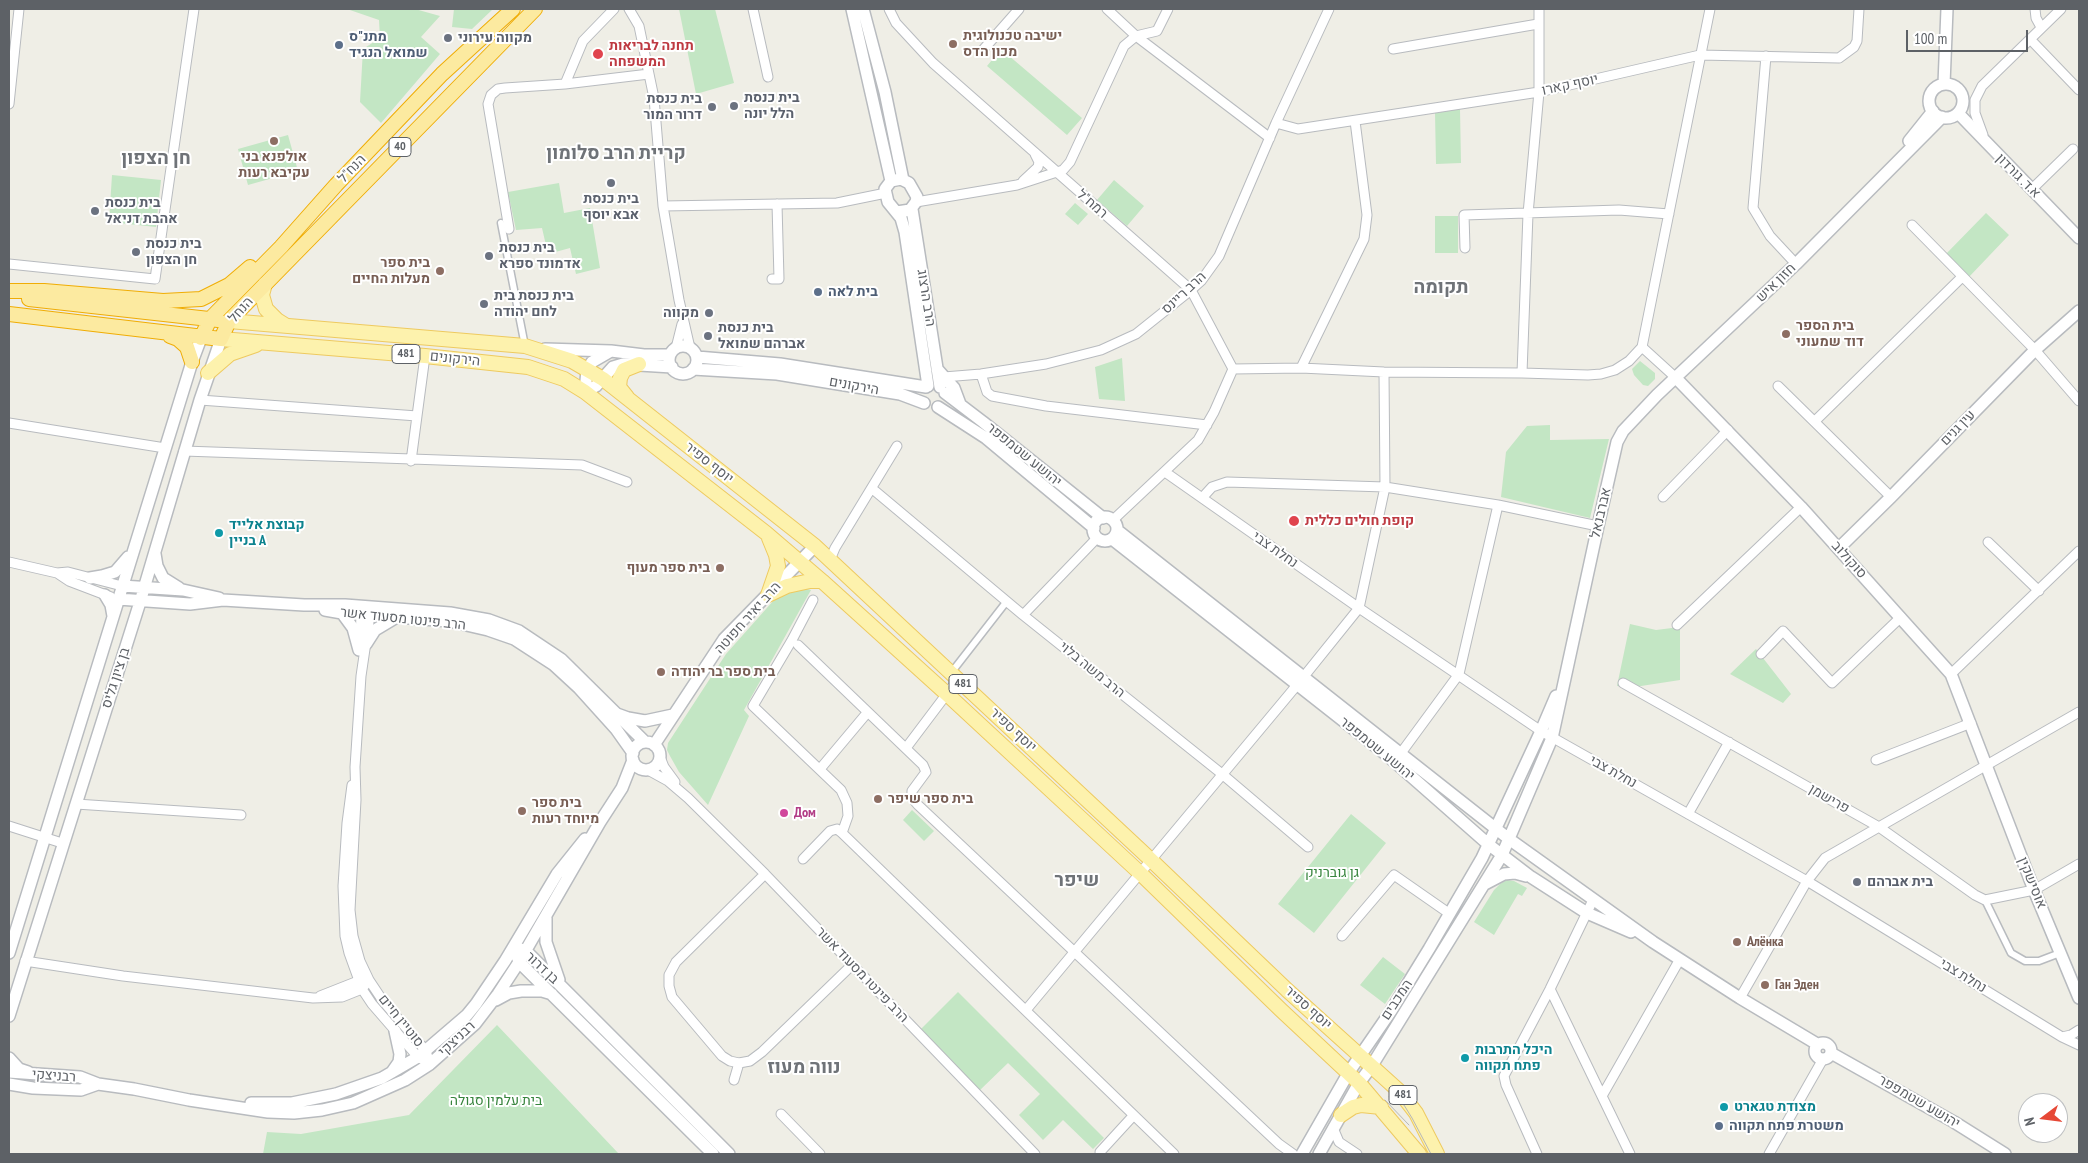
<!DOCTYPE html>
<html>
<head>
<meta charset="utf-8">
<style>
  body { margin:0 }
  #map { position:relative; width:2088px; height:1163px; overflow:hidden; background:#efeee6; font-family:"PT Sans Narrow",sans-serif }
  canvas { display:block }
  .frame { position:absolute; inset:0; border:10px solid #5d6166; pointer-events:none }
  .north { position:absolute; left:2018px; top:1093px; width:50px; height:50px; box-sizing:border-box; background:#fff; border:1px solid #bec0c2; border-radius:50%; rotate:255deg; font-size:14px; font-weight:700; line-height:20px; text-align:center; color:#5d6166 }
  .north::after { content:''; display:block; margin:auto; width:18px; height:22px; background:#e64836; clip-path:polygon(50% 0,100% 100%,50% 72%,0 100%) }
  .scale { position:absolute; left:1906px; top:30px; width:122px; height:22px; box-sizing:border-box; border:2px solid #5d6166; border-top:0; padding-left:6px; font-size:15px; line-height:18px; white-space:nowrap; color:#5d6166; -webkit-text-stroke:4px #fff; paint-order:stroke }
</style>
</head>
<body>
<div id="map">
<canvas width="2088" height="1163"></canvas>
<div class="frame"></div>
<div class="north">N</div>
<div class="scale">100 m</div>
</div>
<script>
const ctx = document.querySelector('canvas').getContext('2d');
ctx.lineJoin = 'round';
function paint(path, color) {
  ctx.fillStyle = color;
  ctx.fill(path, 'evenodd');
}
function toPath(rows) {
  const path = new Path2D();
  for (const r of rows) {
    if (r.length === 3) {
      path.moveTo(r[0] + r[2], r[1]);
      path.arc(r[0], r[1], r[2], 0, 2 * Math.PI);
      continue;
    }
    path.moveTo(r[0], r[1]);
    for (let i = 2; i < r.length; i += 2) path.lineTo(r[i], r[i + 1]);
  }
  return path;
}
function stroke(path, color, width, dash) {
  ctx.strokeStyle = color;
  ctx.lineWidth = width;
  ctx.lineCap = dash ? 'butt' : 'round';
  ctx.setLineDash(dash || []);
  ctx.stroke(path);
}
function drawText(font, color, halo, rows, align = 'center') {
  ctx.font = font + ' "PT Sans Narrow",Heebo,sans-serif';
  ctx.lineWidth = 4;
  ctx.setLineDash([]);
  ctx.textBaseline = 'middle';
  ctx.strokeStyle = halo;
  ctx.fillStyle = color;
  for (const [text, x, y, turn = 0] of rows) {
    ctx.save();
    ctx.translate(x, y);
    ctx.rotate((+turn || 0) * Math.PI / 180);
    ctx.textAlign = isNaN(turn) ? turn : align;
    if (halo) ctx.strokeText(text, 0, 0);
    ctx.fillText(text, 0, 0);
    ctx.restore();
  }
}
paint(toPath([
  [347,9,415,9,440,16,421,37,440,54,381,123,360,102,363,49,380,38,379,20],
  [454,9,493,9,472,29,452,27],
  [679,9,715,9,734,83,696,94],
  [1001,49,1082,118,1067,135,987,66],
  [1460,109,1461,163,1436,164,1435,113],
  [288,135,298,171,248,185,238,149],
  [112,175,161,180,156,227,109,222],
  [1114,180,1144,206,1127,226,1097,200],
  [559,183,564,213,590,208,600,268,576,274,570,248,548,254,542,228,516,230,508,192],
  [1075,203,1088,214,1078,225,1065,214],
  [1986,213,2009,235,1968,278,1945,255],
  [1435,216,1458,216,1458,253,1435,253],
  [1122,358,1125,401,1099,399,1095,367],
  [1640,361,1655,373,1655,379,1648,386,1643,385,1634,375,1632,369],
  [1550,425,1550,440,1609,439,1590,518,1501,497,1506,452,1527,426],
  [799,587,811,590,744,710,749,716,708,805,679,772,670,756,667,750,668,743,726,654,782,591],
  [1630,624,1656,630,1680,627,1680,680,1641,686,1617,686],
  [1756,649,1791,694,1783,703,1730,674],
  [912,810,934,831,924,841,903,820],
  [1351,814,1386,843,1314,933,1278,904],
  [1507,880,1514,881,1527,888,1522,896,1518,894,1494,935,1474,922,1494,890,1500,884],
  [1383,957,1405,974,1385,1004,1360,985],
  [958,992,1104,1138,1093,1149,1063,1120,1043,1140,1019,1115,1040,1094,1008,1063,979,1091,919,1031],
  [497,1025,619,1154,263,1154,267,1132,301,1134,409,1115]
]), '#c3e6c4');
const pedestrian = toPath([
  [501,223,525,346],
  [951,673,1007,601],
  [1985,900,2011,953,2025,961,2039,961,2060,953]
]);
const minor = toPath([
  [629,9,639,26,654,98,663,206,679,300,690,348],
  [753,9,768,77],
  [889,9,896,23,933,63,1191,290,1233,369,1214,412,1198,440,1113,520],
  [1107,9,1136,36,1270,138],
  [2035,9,2036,18,2041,27],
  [2030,39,2079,90],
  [1393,49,1538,24],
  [982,51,1019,9],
  [1766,56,1753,208,1770,236,1796,264],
  [565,84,583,41,614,9],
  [9,104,19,9],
  [1276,123,1298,129,1539,92,1700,55,1839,58,1854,47,1857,41,1859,9],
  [1983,135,1975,113,1975,100,1982,86,2061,9],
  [1023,181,1038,167,1039,162,1035,154],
  [2032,189,2073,149],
  [916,202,1017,185,1063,170,1070,162,1124,46,1136,36,1157,31,1168,9],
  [663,206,837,203,886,193],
  [1912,225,2035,350,2079,401],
  [509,229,488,104,491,95,498,89,505,88,565,84,649,74],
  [1465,248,1464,215,1619,210,1669,214],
  [9,264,155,279,194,9],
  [772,279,779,279,777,204],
  [676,348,682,324],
  [1301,368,1364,239,1367,215,1355,121],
  [1233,369,1301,368,1384,372,1522,373,1588,375,1601,374,1615,370,1629,361,1642,347],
  [1522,373,1528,214,1539,92,1539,9],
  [981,374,987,392,992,396,1046,406,1207,425],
  [944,377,981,374,1046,364,1101,350,1136,334,1191,290,1201,281,1219,256,1276,123,1329,9],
  [1675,377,1642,347,1710,9],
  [1778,386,1891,497],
  [200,400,417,416],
  [1815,421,1962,277],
  [9,423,165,448],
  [184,451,582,465,627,482],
  [411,461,425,356],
  [1165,472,1359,608,1541,731,1807,881,2062,1037,2079,1045],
  [875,491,1023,615,1222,774,1308,847],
  [1663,497,1728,430],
  [1202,498,1212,487,1227,482,1385,487,1498,505,1598,526],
  [1988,542,2039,591],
  [830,560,835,548,897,446],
  [9,562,57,573,68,572,122,586],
  [57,573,69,581,111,597],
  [813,600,792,640,753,706,841,790,847,803,848,816,842,833,1174,1154],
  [367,610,370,615,361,676,355,767,356,800,350,910,353,936,360,961,369,980,383,1001,426,1051,430,1064],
  [1023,615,1097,538],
  [1677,625,1801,507],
  [360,644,361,614,364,610],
  [798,645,923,765,926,772,912,791,912,798,918,805,1279,1144,1293,1154],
  [1761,654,1783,631,1832,683,1901,617],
  [1951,674,2079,551],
  [1623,683,1879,827,1975,895,1985,900,2034,890,2079,864],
  [906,748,958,679],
  [1395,754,1401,753,1459,674,1498,505],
  [660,757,664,767,675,782],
  [1876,760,1971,723],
  [820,769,867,713],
  [648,770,668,781,688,798,765,874,1035,1154],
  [352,785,347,823,343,886,345,936,349,953,362,989,372,1004,418,1057,423,1060],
  [76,804,241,815],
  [1688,814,1729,742],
  [9,826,62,843],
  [803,859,830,831,837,829,842,833],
  [765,874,676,962,669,975,669,986,672,997,722,1056,730,1061,739,1063,750,1061,762,1052,852,965],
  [1342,936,1394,875,1450,914],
  [25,961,123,976,313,998,342,997,362,989,369,980],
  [1550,989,1630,1154],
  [320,996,358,981,364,980],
  [1740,998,1807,881,1825,858,2079,712],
  [1026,1010,1297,685,1359,608,1385,487,1384,372],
  [2062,1037,2071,1035,2079,1030],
  [734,1080,739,1063],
  [1602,1096,1680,959],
  [781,1114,820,1154],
  [1333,1128,1339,1142,1357,1154],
  [1100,1152,1133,1116],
  [1537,1154,1506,1085,1504,1076,1550,989,1593,900],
  [1769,1154,1823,1059]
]);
const tertiary = toPath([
  [852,9,891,181],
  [863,9,885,92,903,180],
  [1944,84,1947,9],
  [1946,101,17],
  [1958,113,2079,238],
  [1909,141,1933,111],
  [912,209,940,387],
  [897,212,910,210,916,202,917,197,909,183,901,179,891,181,885,189,888,202,901,218,905,232,928,386],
  [683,360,14],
  [545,349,611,351,644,355,670,355],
  [611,351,592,362,587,370,585,392,596,386,613,367,623,364,672,367],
  [697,357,780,364,926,387],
  [693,369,777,374,900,394,924,403],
  [937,369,954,388,960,404],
  [1675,377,1801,507,1951,674,2034,890,2079,998],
  [945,393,983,422,1103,518],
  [938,407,986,438,1094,528],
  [1105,529,12],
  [1117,530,1509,839,1653,942,1740,998,1817,1044],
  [1112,539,1388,756,1488,844,1531,877,1587,913,1631,932],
  [1839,548,1891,497,2035,350,2079,311],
  [155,554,157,566,163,578,179,588],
  [90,578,102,576,115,572,128,557],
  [122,586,183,590,219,598],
  [105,595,111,605,113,616],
  [118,599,190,604,223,600,304,605,345,605,450,613,489,620,519,631,561,659,645,742],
  [325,610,342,613,449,621,488,630,514,639,554,665,579,688,616,729,633,753],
  [342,613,353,628,359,650],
  [366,644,375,630,395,618],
  [617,714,628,718,645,721,673,715],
  [646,756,14],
  [654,745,724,639,815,546],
  [1485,884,1504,874,1515,873,1526,876],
  [546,918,546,942,559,980],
  [521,949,526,951,729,1154],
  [9,953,192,362,201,338],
  [517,956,519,962,713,1154],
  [496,1000,509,993,521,991,542,991,552,994],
  [9,1016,140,602,200,400,221,339],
  [1823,1051,8],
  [1831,1053,1954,1122,2005,1154],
  [9,1058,19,1069,28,1072],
  [9,1072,80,1077,98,1084,134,1089,189,1100,268,1112,294,1113,322,1110,353,1103,405,1080,430,1064,475,1024,498,994,519,962,600,822,622,788,633,760],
  [392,1072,399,1062,400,1054,395,1031],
  [9,1084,33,1088,81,1090,98,1084],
  [251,1103,292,1103,336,1094,382,1078,418,1057,467,1015,476,1004,505,961,557,874,585,839],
  [1302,1154,1349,1072,1391,1011,1429,949,1482,858,1541,731,1556,696],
  [1319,1154,1359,1083,1371,1067,1502,855,1552,738,1598,526,1617,442,1623,431,1657,395,1796,264,1942,117]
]);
const primary = toPath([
  [265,284,262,295,266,309,277,320,285,325],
  [229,321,525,346,572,361,603,379,815,546,1150,859,1287,990,1399,1091,1416,1113,1437,1154],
  [221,339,425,356,528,367,564,379,585,392,766,533,822,581,948,695,1140,873,1281,1010,1359,1083,1419,1154],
  [208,373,230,354,256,345],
  [627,397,619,387,620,378,624,370,639,364],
  [768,595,778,566,776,555,769,538],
  [768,595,787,586,810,581,822,581],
  [1341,1115,1353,1107,1361,1105,1381,1107]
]);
const trunk = toPath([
  [9,291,44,291,163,301,201,299,229,285,250,267],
  [29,299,218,320],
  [9,314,221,339,229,321,535,9],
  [170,336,178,339,187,347,192,362],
  [201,338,210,319,281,247,336,185,442,74,513,9]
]);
stroke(pedestrian, '#b8bbbf', 9);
stroke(minor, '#b8bbbf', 11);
stroke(tertiary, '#b8bbbf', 14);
stroke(primary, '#eeca60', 16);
stroke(trunk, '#f0ad05', 16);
stroke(pedestrian, '#fff', 6);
stroke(minor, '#fff', 9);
stroke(tertiary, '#fff', 11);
stroke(primary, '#fdf2ad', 14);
stroke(trunk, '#fceaa0', 14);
stroke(toPath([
  [1389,1097,1404,1105,1412,1118,1431,1154],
  [1385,1100,1409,1125]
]), '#b6b7b7', 1);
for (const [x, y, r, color] of [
  [448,38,5,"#6b7280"],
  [953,44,5,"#8d6e63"],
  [339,45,5,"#5c6f8a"],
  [598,54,6,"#e0444e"],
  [734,106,5,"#6b7280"],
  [712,107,5,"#6b7280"],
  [274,141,5,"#8d6e63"],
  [611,183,5,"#6b7280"],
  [95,211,5,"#6b7280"],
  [136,252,5,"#6b7280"],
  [489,256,5,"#6b7280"],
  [440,271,5,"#8d6e63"],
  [818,292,5,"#5c6f8a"],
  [484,304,5,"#6b7280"],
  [709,313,5,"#6b7280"],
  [1786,334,5,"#8d6e63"],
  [708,336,5,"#6b7280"],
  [1294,521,6,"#e0444e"],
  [219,533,5,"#0f9aa8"],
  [720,568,5,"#8d6e63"],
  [661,672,5,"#8d6e63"],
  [878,799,5,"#8d6e63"],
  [522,811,5,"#8d6e63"],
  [784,813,5,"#d1479c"],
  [1857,882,5,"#6b7280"],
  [1737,942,5,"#8d6e63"],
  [1765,985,5,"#8d6e63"],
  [1465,1058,5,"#0f9aa8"],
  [1724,1107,5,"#0f9aa8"],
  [1719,1126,5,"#5c6f8a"]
]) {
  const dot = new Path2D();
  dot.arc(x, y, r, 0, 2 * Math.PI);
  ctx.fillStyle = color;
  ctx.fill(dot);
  stroke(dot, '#fff', 2);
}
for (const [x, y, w] of [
  [400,147,22],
  [406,354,28],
  [963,684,28],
  [1403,1095,28]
]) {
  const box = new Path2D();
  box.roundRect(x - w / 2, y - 9.5, w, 19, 4);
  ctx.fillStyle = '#fff';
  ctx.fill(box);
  stroke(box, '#5d6166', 1);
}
drawText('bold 12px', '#5d6166', null, [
  ["40",400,147],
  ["481",406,354],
  ["481",963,684],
  ["481",1403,1095]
]);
drawText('bold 14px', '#785e54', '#fff', [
  ["ישיבה טכנולוגית",963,36],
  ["מכון הדס",963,52],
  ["אולפנא בני",274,157,"center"],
  ["עקיבא רעות",274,173,"center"],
  ["בית ספר",430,263,"right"],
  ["מעלות החיים",430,279,"right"],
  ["בית הספר",1796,326],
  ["דוד שמעוני",1796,342],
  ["בית ספר מעוף",710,568,"right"],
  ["בית ספר בר יהודה",671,672],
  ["בית ספר שיפר",888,799],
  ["בית ספר",532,803],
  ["מיוחד רעות",532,819],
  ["Алёнка",1747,942],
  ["Ган Эден",1775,985]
], 'left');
drawText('bold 14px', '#4e5e75', '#fff', [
  ["מתנ\"ס",349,37],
  ["שמואל הנגיד",349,53],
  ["בית לאה",828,292],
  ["משטרת פתח תקווה",1729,1126]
], 'left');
drawText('bold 14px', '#5b616d', '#fff', [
  ["מקווה עירוני",458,38],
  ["בית כנסת",744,98],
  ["הלל יונה",744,114],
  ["בית כנסת",702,99,"right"],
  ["דרור המור",702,115,"right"],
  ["בית כנסת",611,199,"center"],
  ["אבא יוסף",611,215,"center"],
  ["בית כנסת",105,203],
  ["אהבת דניאל",105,219],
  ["בית כנסת",146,244],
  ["חן הצפון",146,260],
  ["בית כנסת",499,248],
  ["אדמונד ספרא",499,264],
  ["בית כנסת בית",494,296],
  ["לחם יהודה",494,312],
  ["מקווה",699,313,"right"],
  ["בית כנסת",718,328],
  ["אברהם שמואל",718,344],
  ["בית אברהם",1867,882]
], 'left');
drawText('bold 14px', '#be3a42', '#fff', [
  ["תחנה לבריאות",609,46],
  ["המשפחה",609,62],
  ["קופת חולים כללית",1305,521]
], 'left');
drawText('14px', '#5d6166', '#fff', [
  ["יוסף קארו",1570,85,-12],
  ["הנח\"ל",352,169,-46],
  ["א.ד. גורדון",2018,176,45],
  ["רמח\"ל",1092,204,41],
  ["חזון איש",1776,283,-44],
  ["הרב ריינס",1184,293,-43],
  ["הרב הרצוג",926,298,81],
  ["הנחל",241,310,-49],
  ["הירקונים",455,359,6],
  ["הירקונים",854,386,10],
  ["עין גנים",1958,428,-46],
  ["יהושע שטמפפר",1024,455,39],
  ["יוסף ספיר",709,463,38],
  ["אברבנאל",1601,513,-77],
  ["נחלת צבי",1275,550,35],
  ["סוקולוב",1849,560,48],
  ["הרב יאיר חפוטה",748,618,-48],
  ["הרב פינטו מסעוד אשר",403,619,6],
  ["הרב משה בלוי",1092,670,39],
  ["בן ציון גליס",116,678,-72],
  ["יוסף ספיר",1013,730,43],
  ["יהושע שטמפפר",1377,749,39],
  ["נחלת צבי",1613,772,29],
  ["פרישמן",1829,799,30],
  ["אוסישקין",2032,883,68],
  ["בן דרור",542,968,43],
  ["הרב פינטו מסעוד אשר",862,975,46],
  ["נחלת צבי",1963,976,31],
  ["המכבים",1397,1000,-57],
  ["יוסף ספיר",1308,1008,42],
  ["סוטיין חיים",401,1021,51],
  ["רבניצקי",457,1039,-43],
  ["רבניצקי",54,1076,4],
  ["יהושע שטמפפר",1919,1102,30]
]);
drawText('bold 14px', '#0d838f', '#fff', [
  ["קבוצת אלייד",229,525],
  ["בניין A",229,541],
  ["היכל התרבות",1475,1050],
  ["פתח תקווה",1475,1066],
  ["מצודת טגארט",1734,1107]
], 'left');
drawText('bold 14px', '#b23c85', '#fff', [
  ["Дом",794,813]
], 'left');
drawText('14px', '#37843d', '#fff', [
  ["גן גוברניק",1332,873],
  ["בית עלמין סגולה",496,1101]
]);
drawText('bold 19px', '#6f7378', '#fff', [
  ["קריית הרב סלומון",616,154],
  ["חן הצפון",156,159],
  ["תקומה",1441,288],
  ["שיפר",1077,881],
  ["נווה מעוז",804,1068]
]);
</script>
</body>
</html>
